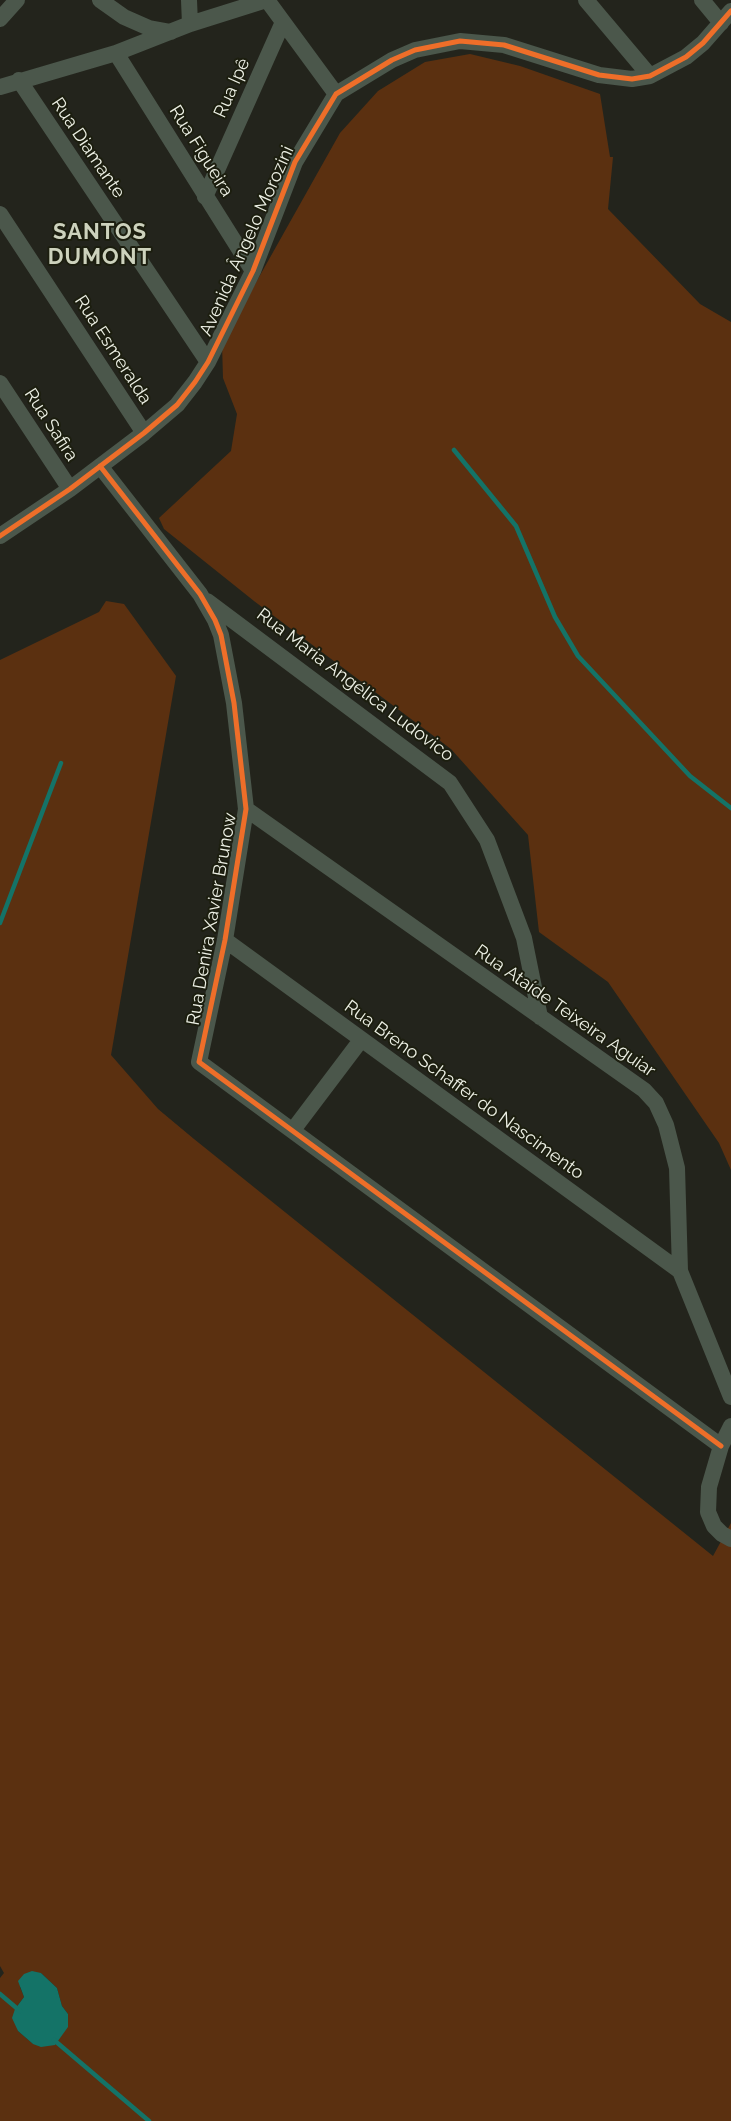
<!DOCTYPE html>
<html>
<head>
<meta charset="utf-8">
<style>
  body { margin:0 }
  canvas { display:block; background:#23241c }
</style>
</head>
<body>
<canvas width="731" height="2121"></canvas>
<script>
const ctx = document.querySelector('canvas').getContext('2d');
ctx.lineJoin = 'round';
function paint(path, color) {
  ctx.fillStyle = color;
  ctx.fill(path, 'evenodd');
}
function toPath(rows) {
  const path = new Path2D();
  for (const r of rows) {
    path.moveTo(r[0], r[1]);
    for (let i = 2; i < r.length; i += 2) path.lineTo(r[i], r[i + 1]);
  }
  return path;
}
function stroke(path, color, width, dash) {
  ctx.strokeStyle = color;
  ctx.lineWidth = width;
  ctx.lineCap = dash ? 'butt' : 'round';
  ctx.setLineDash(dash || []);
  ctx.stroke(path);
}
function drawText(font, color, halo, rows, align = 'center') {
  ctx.font = font + ' Raleway,sans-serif';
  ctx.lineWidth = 4;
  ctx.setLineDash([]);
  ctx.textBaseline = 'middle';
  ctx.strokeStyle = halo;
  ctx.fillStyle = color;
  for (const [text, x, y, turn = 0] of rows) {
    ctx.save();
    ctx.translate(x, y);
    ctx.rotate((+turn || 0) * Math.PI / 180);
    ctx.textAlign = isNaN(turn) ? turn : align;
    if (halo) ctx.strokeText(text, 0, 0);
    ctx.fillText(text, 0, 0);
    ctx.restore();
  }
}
paint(toPath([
  [470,54,520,66,600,94,610,157,613,157,608,209,700,304,731,322,731,1170,719,1143,608,982,539,932,528,835,451,749,254,601,164,529,159,518,231,451,237,414,223,378,222,343,340,133,378,91,425,62],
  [106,601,124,604,176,676,111,1055,158,1109,194,1139,713,1556,731,1523,731,2121,0,2121,0,1978,4,1973,0,1966,0,660,99,612],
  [41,1973,57,1988,62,2006,68,2014,33,2044,18,2031,15,2009,24,1997,20,1987]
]), '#5b3010');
paint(toPath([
  [32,1971,41,1973,57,1988,62,2006,68,2014,68,2027,55,2045,41,2047,33,2044,18,2031,12,2018,15,2009,24,1997,18,1981,24,1974]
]), '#147367');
stroke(toPath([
  [454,450,516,526,555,617,578,656,690,776,731,808],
  [0,923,61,763],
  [0,1994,20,2011],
  [54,2040,149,2121]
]), '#147367', 4.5);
stroke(toPath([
  [100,0,124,17,149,28,171,32],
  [189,0,190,24],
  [267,0,336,94],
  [586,0,650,76],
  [702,0,721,23],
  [0,19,17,0],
  [116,53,253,271],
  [19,80,208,362],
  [0,87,116,53,190,24,266,0],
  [205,197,283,22],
  [0,214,144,433],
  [0,383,70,489],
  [100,466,200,594,215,620,221,635,234,703,246,809,225,940,199,1062,721,1446],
  [0,536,70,489,144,433,177,405,195,382,208,362,253,271,295,162,336,94,392,60,415,50,460,41,504,45,599,75,632,79,650,76,686,57,703,43,731,11],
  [207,601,450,783,487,840,524,938,540,1017],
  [246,809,644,1090,656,1103,666,1125,677,1168,680,1271,731,1397],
  [225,940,680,1271],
  [293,1130,361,1040],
  [731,1426,721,1446,709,1487,708,1512,714,1526,722,1534,731,1539]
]), '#4b574b', 16);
stroke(toPath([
  [100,466,200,594,215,620,221,635,234,703,246,809,225,940,199,1062,721,1446],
  [0,536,70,489,144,433,177,405,195,382,208,362,253,271,295,162,336,94,392,60,415,50,460,41,504,45,599,75,632,79,650,76,686,57,703,43,731,11]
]), '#ee6e29', 5);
drawText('18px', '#edf0e5', '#1c1e0f', [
  ["Rua Ipê",232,88,-66],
  ["Rua Diamante",88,148,56],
  ["Rua Figueira",201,151,58],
  ["Avenida Ângelo Morozini",247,241,-66],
  ["Rua Esmeralda",113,350,57],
  ["Rua Safira",51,425,57],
  ["Rua Maria Angélica Ludovico",355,685,37],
  ["Rua Denira Xavier Brunow",212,919,-80],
  ["Rua Ataíde Teixeira Aguiar",565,1011,35],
  ["Rua Breno Schaffer do Nascimento",464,1090,36]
]);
ctx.letterSpacing = '1px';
drawText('bold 22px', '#cdd2bd', '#1c1e0f', [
  ["SANTOS",100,232],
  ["DUMONT",100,257]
]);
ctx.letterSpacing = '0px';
</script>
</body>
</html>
